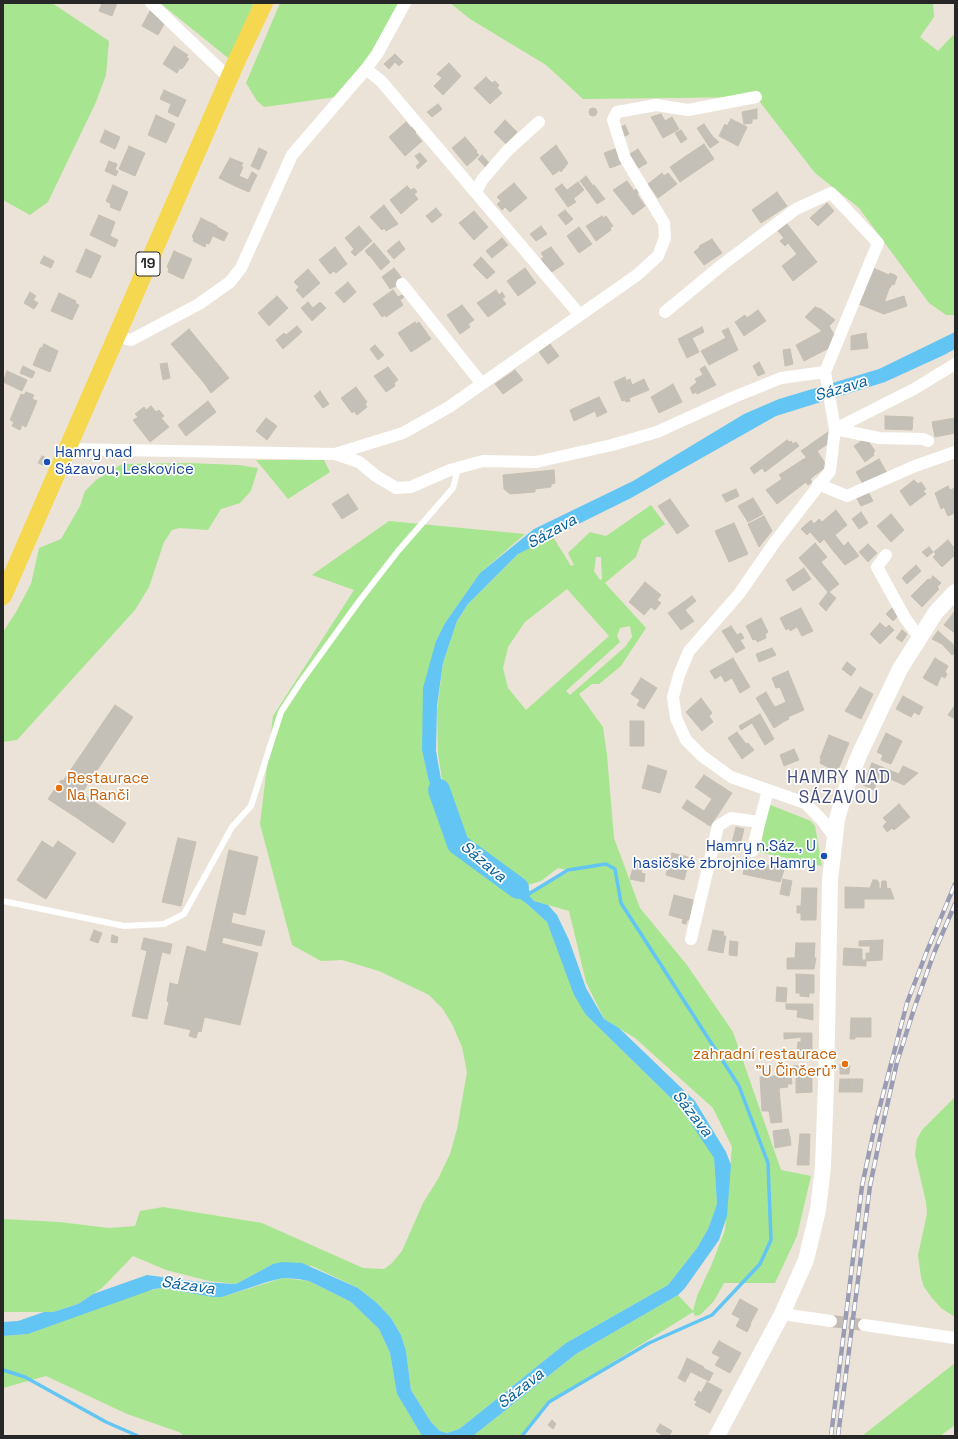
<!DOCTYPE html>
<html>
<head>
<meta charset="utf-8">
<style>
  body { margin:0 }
  #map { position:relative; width:958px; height:1439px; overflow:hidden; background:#ebe3d7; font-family:"Space Grotesk",sans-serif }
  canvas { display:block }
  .frame { position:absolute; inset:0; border:4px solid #272727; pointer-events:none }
</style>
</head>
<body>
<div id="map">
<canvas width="958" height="1439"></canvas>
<div class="frame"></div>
</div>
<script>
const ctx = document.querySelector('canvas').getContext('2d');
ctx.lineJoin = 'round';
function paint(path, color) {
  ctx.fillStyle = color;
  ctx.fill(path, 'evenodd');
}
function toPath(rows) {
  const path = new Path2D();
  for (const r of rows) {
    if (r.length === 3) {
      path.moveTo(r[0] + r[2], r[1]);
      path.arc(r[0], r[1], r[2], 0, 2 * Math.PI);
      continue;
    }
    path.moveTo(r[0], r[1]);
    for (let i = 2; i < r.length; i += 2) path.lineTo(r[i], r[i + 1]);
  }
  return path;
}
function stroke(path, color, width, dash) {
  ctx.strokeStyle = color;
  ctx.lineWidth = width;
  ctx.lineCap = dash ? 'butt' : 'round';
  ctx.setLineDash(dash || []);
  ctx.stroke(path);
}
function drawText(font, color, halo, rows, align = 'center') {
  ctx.font = font + ' "Space Grotesk",sans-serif';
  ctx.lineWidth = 3.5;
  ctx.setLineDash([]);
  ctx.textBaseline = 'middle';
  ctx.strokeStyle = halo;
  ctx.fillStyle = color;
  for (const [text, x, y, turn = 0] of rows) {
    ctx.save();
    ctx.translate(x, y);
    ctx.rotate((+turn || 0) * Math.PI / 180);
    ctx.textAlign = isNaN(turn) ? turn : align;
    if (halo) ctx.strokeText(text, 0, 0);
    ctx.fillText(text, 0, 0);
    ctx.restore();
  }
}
paint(toPath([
  [3,3,52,3,109,41,106,75,96,102,48,202,30,215,3,200],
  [160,3,254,3,233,62],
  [280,3,402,3,382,43,336,97,264,107,257,101,246,83],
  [450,3,933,3,934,17,920,37,938,51,955,33,955,315,946,315,929,303,859,208,815,173,756,97,583,99,546,65,470,19],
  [256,460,324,460,330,472,288,499],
  [188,463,239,465,258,468,251,491,240,503,221,509,208,530,179,528,172,530,164,542,149,587,135,610,17,740,3,742,3,632,16,612,31,584,39,548,61,539,80,506,85,491,96,480,122,464],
  [651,505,665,524,642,540,636,557,605,583,646,628,621,666,599,684,592,684,579,694,603,727,607,755,614,838,640,908,687,965,733,1032,781,1170,811,1176,797,1236,775,1283,724,1283,714,1301,700,1315,695,1316,693,1312,549,1402,522,1436,473,1436,576,1354,678,1295,693,1311,697,1296,711,1266,725,1230,732,1147,713,1108,635,1038,604,1019,586,982,569,911,534,901,527,893,571,871,558,868,541,881,528,885,488,868,462,848,450,830,438,754,437,711,443,663,457,621,468,604,518,554,537,543,553,537,571,566,574,565,568,553,590,532,606,536],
  [596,557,601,557,602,579,600,580,594,571],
  [567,589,609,636,526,710,508,688,503,668,508,647,525,622],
  [630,626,632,637,625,647,578,688,570,695,566,691,620,642,617,636,620,628],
  [389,521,525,534,480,573,445,623,436,641,422,750,428,778,448,839,527,904,547,922,586,1015,680,1107,708,1147,714,1158,717,1204,708,1229,697,1248,668,1285,566,1343,473,1418,459,1429,447,1433,440,1431,431,1422,411,1390,406,1351,401,1335,391,1318,377,1303,358,1288,312,1266,273,1264,236,1284,209,1281,166,1270,133,1256,102,1288,78,1304,53,1312,3,1312,3,1219,59,1222,109,1228,135,1226,140,1211,163,1207,262,1223,363,1268,384,1269,392,1263,402,1251,423,1203,438,1179,450,1154,457,1129,467,1072,462,1047,452,1024,442,1008,429,995,379,971,342,960,321,961,292,945,260,824,273,716,354,590,312,575],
  [768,804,811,821,815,826,822,866,760,852],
  [955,1097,955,1317,941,1308,932,1298,924,1287,921,1277,918,1255,927,1214,926,1202,915,1155,917,1139,922,1130],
  [283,1278,309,1281,351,1302,379,1329,390,1353,397,1394,422,1436,184,1436,179,1432,127,1414,46,1376,3,1388,3,1336,28,1334,145,1291,163,1288,212,1297,222,1297],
  [955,1363,955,1425,940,1436,862,1436]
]), '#a8e590');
paint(toPath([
  [955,332,955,349,944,355,885,382,776,416,631,498,518,554,468,604,457,621,443,663,437,706,436,751,450,830,462,848,488,868,518,882,530,891,527,893,534,901,548,905,557,915,569,940,586,988,604,1019,619,1028,695,1101,726,1152,731,1165,727,1216,719,1240,685,1288,678,1295,576,1354,473,1436,422,1436,397,1394,390,1353,379,1329,351,1302,309,1281,298,1279,283,1278,267,1282,222,1297,212,1297,163,1288,154,1289,28,1334,3,1336,3,1322,18,1321,44,1312,53,1312,78,1304,93,1294,147,1275,200,1282,236,1284,273,1264,282,1262,302,1263,358,1288,377,1303,391,1318,401,1335,406,1351,411,1390,431,1422,440,1431,447,1433,459,1429,473,1418,566,1343,668,1285,697,1248,708,1229,717,1204,714,1158,680,1107,586,1015,574,995,547,922,527,904,455,851,448,839,428,778,422,750,423,688,436,641,445,623,480,573,534,529,633,481,744,414,779,399,879,369]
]), '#63c5f3');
stroke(toPath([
  [3,1370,25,1377,106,1422,138,1436],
  [522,1436,549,1402,649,1343,712,1315,760,1264,771,1240,768,1163,739,1086,621,903,615,869,606,864,568,870,527,895]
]), '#63c5f3', 3.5);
stroke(toPath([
  [439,790,458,844,518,888]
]), '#63c5f3', 22);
const building = toPath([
  [102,3,117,3,112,16,99,11,102,3],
  [150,11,166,21,158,35,142,26,150,11],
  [174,46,188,55,186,57,189,59,182,69,180,68,177,73,163,64,174,46],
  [395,54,403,62,399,66,395,62,389,69,384,64,395,54],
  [449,63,461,76,443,95,434,86,442,78,437,74,449,63],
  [486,77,492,83,495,81,499,85,497,88,502,93,490,104,474,88,486,77],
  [164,90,186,100,178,117,168,112,171,104,160,99,164,90],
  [438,104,442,109,432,117,427,112,438,104],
  [593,112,4],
  [757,109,757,119,752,119,752,123,744,124,742,112,757,109],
  [661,114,672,133,663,138,651,117,661,114],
  [156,115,175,124,166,143,148,135,156,115],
  [672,117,679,129,672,133,665,121,672,117],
  [731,119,747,127,738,146,719,136,725,124,727,126,731,119],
  [505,120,517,132,506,144,494,132,505,120],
  [406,122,411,128,413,126,417,131,415,133,422,141,405,156,389,137,406,122],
  [704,124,713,137,719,142,710,148,697,128,704,124],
  [625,125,629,134,621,138,621,127,625,125],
  [105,130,120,137,115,149,100,142,105,130],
  [681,130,687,139,681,143,675,133,681,130],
  [465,137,477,151,476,152,479,155,467,166,452,148,465,137],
  [704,144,714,159,696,171,686,156,704,144],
  [556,145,568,163,561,172,560,170,553,175,540,158,556,145],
  [129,146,145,153,135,176,119,169,129,146],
  [259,148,267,152,259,170,251,166,259,148],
  [615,149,621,164,610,168,604,153,615,149],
  [638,149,647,163,637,169,628,155,638,149],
  [420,153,427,161,418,169,416,166,420,163,415,156,420,153],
  [482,155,492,166,488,170,478,159,482,155],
  [686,156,696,171,680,182,670,167,686,156],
  [230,158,243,163,241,166,243,167,235,186,219,178,230,158],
  [109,161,117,164,115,170,118,171,116,176,105,171,109,161],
  [252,172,257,175,249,192,235,186,239,176,248,180,252,172],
  [662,173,664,176,668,173,677,184,658,198,648,184,662,173],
  [586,176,593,186,587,190,580,181,586,176],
  [627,181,634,191,636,189,639,192,637,194,645,206,633,215,613,190,627,181],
  [578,182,584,190,573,199,567,190,578,182],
  [514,183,527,198,510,212,505,207,502,210,497,204,501,201,497,197,514,183],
  [562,184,576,202,568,207,555,189,562,184],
  [113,185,128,192,120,211,110,207,111,204,106,201,113,185],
  [594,185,605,199,597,204,587,190,594,185],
  [407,186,411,190,414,188,417,192,414,194,418,199,401,214,390,200,407,186],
  [777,192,787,206,761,223,752,210,777,192],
  [827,203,834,211,818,226,810,218,827,203],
  [384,205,398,224,386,231,384,228,382,230,370,217,384,205],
  [436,208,442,215,432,223,426,216,436,208],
  [565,210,573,219,566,225,558,215,565,210],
  [474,211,488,227,474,240,459,223,474,211],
  [99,215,115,222,110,236,118,240,115,247,90,235,99,215],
  [602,216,603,218,606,216,613,226,610,228,611,230,596,241,586,226,602,216],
  [201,218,217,226,209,244,206,243,205,247,193,241,194,238,192,237,201,218],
  [787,224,817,262,793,281,782,266,797,254,788,243,785,246,780,241,784,238,778,231,787,224],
  [359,226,372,241,355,256,351,252,354,249,345,238,359,226],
  [541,226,547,234,536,241,530,234,541,226],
  [217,227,228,233,224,241,213,236,217,227],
  [579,227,592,244,579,253,567,236,579,227],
  [502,238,508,245,492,258,486,251,502,238],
  [712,239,722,253,704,265,694,252,700,247,699,246,712,239],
  [399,241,405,249,394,259,387,251,399,241],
  [374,243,379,249,369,256,365,251,374,243],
  [335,247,347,264,336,273,334,271,330,274,319,260,335,247],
  [551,247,564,264,550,273,541,259,544,257,541,253,551,247],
  [86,249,101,256,91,278,76,272,86,249],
  [379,249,390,262,381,270,370,256,379,249],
  [174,251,192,259,183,279,168,272,169,268,167,267,174,251],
  [44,256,54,261,51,268,40,263,44,256],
  [481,257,495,272,487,279,473,265,481,257],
  [394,268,401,277,398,285,390,289,387,284,395,279,390,271,394,268],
  [525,268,536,283,518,296,507,281,525,268],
  [873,268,889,275,890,273,895,275,897,277,894,285,892,284,890,288,890,286,870,277,873,268],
  [308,269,320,283,303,298,296,290,299,287,294,282,308,269],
  [390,271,395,279,387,284,382,277,390,271],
  [870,277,890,286,885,300,863,292,870,277],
  [348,282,356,292,344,303,335,293,348,282],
  [393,290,398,297,402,295,404,297,400,300,403,305,386,317,385,315,382,317,373,304,393,290],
  [496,290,499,295,502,292,505,297,502,299,506,304,488,317,477,303,496,290],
  [30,292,36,296,33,300,38,303,34,309,24,303,30,292],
  [863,292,885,300,885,302,904,296,907,306,884,314,859,304,863,292],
  [59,293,76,301,75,303,79,305,72,320,51,311,59,293],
  [277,296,288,308,269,326,258,313,277,296],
  [308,302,313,308,320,302,326,308,312,321,301,308,308,302],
  [462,305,474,320,468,324,470,327,460,334,447,315,462,305],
  [815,307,821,309,835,320,829,326,835,336,829,348,804,361,796,345,822,331,805,317,815,307],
  [758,310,766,321,744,336,735,322,745,315,747,318,758,310],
  [415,322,416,324,419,322,431,339,411,352,398,333,415,322],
  [297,326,302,332,283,349,276,340,284,333,286,335,297,326],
  [702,327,704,332,692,338,699,352,687,358,678,339,702,327],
  [728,328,738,350,709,365,701,351,726,338,722,331,728,328],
  [189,329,221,368,204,383,171,344,189,329],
  [866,333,868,348,851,350,851,336,866,333],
  [44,344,58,351,50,372,33,365,40,348,42,348,44,344],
  [550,344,559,356,548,364,539,352,550,344],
  [375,345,384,355,378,360,370,349,375,345],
  [790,349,793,364,785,366,783,350,790,349],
  [759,362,765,373,758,376,753,366,759,362],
  [167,363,170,378,163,380,160,364,167,363],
  [23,366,35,372,32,378,20,373,23,366],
  [705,366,716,385,697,394,696,392,693,394,690,388,697,382,695,379,703,375,700,369,705,366],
  [388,367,398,380,394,383,395,386,386,392,374,376,388,367],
  [221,368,229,378,211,393,204,383,221,368],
  [515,370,523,380,503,394,495,384,515,370],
  [7,371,27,380,22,391,3,382,7,371],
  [625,377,626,381,630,379,632,385,644,379,649,390,629,398,630,401,626,402,625,400,622,401,614,382,625,377],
  [673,384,682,402,659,413,651,397,673,384],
  [356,387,367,402,365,404,367,407,357,415,354,411,352,413,341,398,356,387],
  [320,391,329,404,323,408,314,396,320,391],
  [26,392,34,395,32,399,37,401,26,427,22,425,20,430,12,426,14,422,10,420,21,394,24,395,26,392],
  [599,397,607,412,597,417,595,411,574,421,570,410,599,397],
  [208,401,216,412,186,436,178,425,208,401],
  [151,406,156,412,159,410,164,416,161,418,169,427,150,442,133,420,138,417,135,414,144,407,146,410,151,406],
  [885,416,913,417,912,430,885,429,885,416],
  [266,418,277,426,267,440,256,431,266,418],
  [955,418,955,433,935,437,932,422,955,418],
  [828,432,829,443,817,451,827,466,819,472,801,451,828,432],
  [866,438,875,451,873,453,874,455,865,462,854,446,866,438],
  [787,440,789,442,791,441,793,444,796,442,799,446,765,472,762,468,754,474,750,468,787,440],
  [42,456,46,458,43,465,38,463,42,456],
  [807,457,819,472,810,479,812,482,808,485,806,482,777,504,766,490,782,479,779,475,807,457],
  [879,459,887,473,864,486,856,472,879,459],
  [554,470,555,483,551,484,551,487,535,489,535,492,510,494,504,489,503,475,554,470],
  [914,480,918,484,921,482,926,489,923,491,926,494,910,506,900,491,914,480],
  [948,486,950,490,955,488,955,513,948,516,944,507,941,509,935,493,948,486],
  [736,489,739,496,726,502,722,495,736,489],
  [868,492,873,501,861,506,856,497,868,492],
  [348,494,358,509,342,519,332,504,348,494],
  [753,498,763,514,748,522,738,506,753,498],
  [670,499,689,526,677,534,658,506,670,499],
  [836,510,847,525,835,535,842,544,834,552,824,539,820,543,810,532,807,535,801,529,811,520,814,524,819,519,822,522,836,510],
  [861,512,868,523,859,529,852,519,861,512],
  [891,514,904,530,891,542,877,526,891,514],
  [764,516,772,531,759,547,748,524,764,516],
  [734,523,748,554,729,562,715,531,734,523],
  [948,540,955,549,955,555,942,567,933,557,936,554,934,552,948,540],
  [848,542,859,556,845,565,834,552,842,544,844,546,848,542],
  [815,543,827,557,821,562,839,584,829,592,836,598,826,611,819,604,828,592,799,558,815,543],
  [868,544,877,553,868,562,859,552,868,544],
  [929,547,933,552,927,557,922,552,929,547],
  [916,565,921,571,907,584,902,578,916,565],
  [804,568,811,579,793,591,786,580,804,568],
  [933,576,941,583,937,587,939,589,922,607,911,596,928,579,930,580,933,576],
  [645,582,661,595,657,600,661,603,655,610,651,607,644,615,629,602,645,582],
  [692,596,696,601,685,610,694,621,681,630,668,613,692,596],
  [896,604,900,614,893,621,886,614,896,604],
  [801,608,813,631,802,636,797,627,790,631,789,628,786,630,780,618,801,608],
  [955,611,955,633,944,625,955,611],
  [761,618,768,632,765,634,766,638,757,642,756,639,753,640,746,626,761,618],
  [880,623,886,628,889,625,894,630,880,644,870,634,880,623],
  [731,626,737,635,741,633,744,638,740,640,745,648,736,653,722,631,731,626],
  [902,630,907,634,902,642,896,638,902,630],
  [938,631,955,646,955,653,952,655,942,644,932,639,938,631],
  [772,648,776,655,759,662,756,654,772,648],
  [733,658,750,687,740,693,732,678,725,682,721,675,715,679,710,671,733,658],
  [935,658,948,666,945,672,947,674,945,678,941,676,937,686,923,678,935,658],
  [847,662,856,669,851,676,842,669,847,662],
  [788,671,804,710,788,717,789,719,783,722,775,707,786,702,780,687,776,688,772,678,788,671],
  [641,678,657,688,644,709,637,705,640,700,631,694,641,678],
  [860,687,873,694,861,719,845,711,860,687],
  [766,692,783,722,774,728,756,698,766,692],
  [903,696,923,707,919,715,914,712,911,717,896,709,903,696],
  [701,698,712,713,709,716,713,722,702,731,686,712,701,698],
  [115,705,133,717,81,794,90,799,77,818,48,799,61,780,63,781,115,705],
  [955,705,955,719,948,715,955,705],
  [760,714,774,739,765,745,752,723,741,730,739,726,760,714],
  [630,721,644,721,644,746,630,746,630,721],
  [737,732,746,744,748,743,754,750,742,759,728,738,737,732],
  [886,733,902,741,891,764,881,760,883,755,877,752,886,733],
  [829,735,849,743,837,772,820,763,821,759,820,758,829,735],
  [794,749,799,760,784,766,780,755,794,749],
  [872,763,899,774,911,779,904,785,888,778,887,782,878,779,874,790,863,785,872,763],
  [648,765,667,771,660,793,642,788,648,765],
  [903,766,918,773,911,779,899,774,903,766],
  [704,775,732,793,713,822,702,814,712,799,695,787,704,775],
  [90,799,126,823,113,843,77,818,90,799],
  [687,800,704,811,702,814,713,822,710,826,682,808,687,800],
  [899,804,910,817,894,830,892,828,887,832,883,826,887,822,883,818,899,804],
  [736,827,744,829,740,845,732,843,736,827],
  [178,838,196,842,181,906,162,902,178,838],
  [42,841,65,856,39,895,17,880,42,841],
  [58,841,76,853,46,899,39,895,65,856,53,848,58,841],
  [229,850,258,857,245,915,233,912,231,923,265,931,261,946,210,934,229,850],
  [672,853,688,857,687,861,689,862,684,880,666,875,672,853],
  [746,861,783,868,784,870,780,882,743,874,746,861],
  [634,863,642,864,641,873,645,874,644,882,630,879,634,863],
  [783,879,792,881,789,896,780,894,783,879],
  [873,880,877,880,879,883,879,888,881,889,882,881,886,881,887,889,890,888,894,899,864,899,864,908,845,908,845,887,870,888,873,880],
  [802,888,817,888,816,920,801,920,801,913,797,913,797,906,801,906,802,888],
  [674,895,693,900,689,920,687,920,686,924,682,923,683,919,669,915,674,895],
  [94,930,102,933,98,943,90,940,94,930],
  [713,930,724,932,723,936,726,936,723,953,708,950,713,930],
  [210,934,223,937,201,1032,198,1031,196,1038,189,1036,191,1030,178,1027,187,987,178,985,187,946,206,952,210,934],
  [112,935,118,937,117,943,111,942,112,935],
  [144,938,172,944,170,954,162,952,147,1019,132,1016,147,951,141,949,144,938],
  [883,940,882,960,866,961,866,966,843,965,844,948,862,949,862,960,866,960,866,953,870,953,870,946,859,946,859,941,883,940],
  [730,941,738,942,737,956,729,955,730,941],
  [221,943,258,953,240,1025,204,1017,221,943],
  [796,943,815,943,814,958,816,958,814,969,787,969,787,958,795,958,796,943],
  [796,974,814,975,814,993,809,993,809,997,800,996,800,993,796,993,796,974],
  [170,983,187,987,178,1027,164,1024,169,1002,167,1001,170,983],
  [777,987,787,988,786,1002,776,1001,777,987],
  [786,1004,813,1004,813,1020,797,1017,798,1010,786,1009,786,1004],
  [851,1018,871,1018,871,1037,855,1037,855,1039,850,1039,851,1018],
  [784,1033,812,1033,812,1051,797,1051,798,1042,801,1042,801,1037,784,1039,784,1033],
  [803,1065,803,1072,793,1073,793,1066,803,1065],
  [840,1065,850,1065,849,1074,840,1074,840,1065],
  [791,1075,792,1084,787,1084,788,1087,779,1088,782,1122,771,1123,769,1111,762,1111,760,1077,791,1075],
  [796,1075,812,1075,812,1092,796,1093,796,1075],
  [840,1079,849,1079,849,1092,839,1092,840,1079],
  [849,1079,856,1079,855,1092,849,1092,849,1079],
  [856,1079,863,1079,862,1092,855,1092,856,1079],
  [788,1129,790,1137,774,1139,773,1131,788,1129],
  [800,1134,810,1134,809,1165,797,1165,800,1134],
  [790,1137,791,1145,775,1148,774,1139,790,1137],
  [740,1299,758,1309,750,1324,732,1314,740,1299],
  [740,1319,751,1324,747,1332,736,1326,740,1319],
  [719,1341,741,1353,730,1373,715,1365,720,1357,712,1353,719,1341],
  [687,1358,704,1367,699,1376,683,1368,687,1358],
  [683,1368,691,1371,685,1382,678,1378,683,1368],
  [703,1368,713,1373,709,1381,699,1376,703,1368],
  [707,1382,722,1390,710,1413,695,1405,697,1401,694,1400,699,1391,701,1393,707,1382],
  [552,1420,556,1424,553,1429,548,1425,552,1420],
  [660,1424,672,1431,669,1436,664,1436,656,1431,660,1424]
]);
paint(building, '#c5c0b7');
stroke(building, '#c5bfb1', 1);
stroke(toPath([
  [831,1321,864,1325]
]), '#c4bdb4', 12, [12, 6]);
stroke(toPath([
  [3,901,124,926,164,924,184,914,232,827,251,806,281,712,300,683,360,600,398,551,453,488,458,468]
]), '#fff', 6);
stroke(toPath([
  [151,3,229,78],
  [366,69,377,54,405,3],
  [476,192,482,180,508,150,539,122],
  [402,284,482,384],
  [665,312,722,265,796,209,831,193,878,243,825,372],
  [116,336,131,340,199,304,230,282,241,268,292,155,366,69,381,81,579,314],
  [835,429,914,389,955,364],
  [835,429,879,438,923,439,928,441],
  [67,449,335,454,359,462,376,476,396,488,411,487,450,470,483,461,536,462,612,445,657,432,734,397,781,378,825,372,835,429,830,471,775,542,739,594,689,651,679,675,673,697,676,718,686,740,702,756,731,777,805,803,822,820,835,838],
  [335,454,403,433,449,407,637,275,658,256,665,238,664,223,625,158,613,120,617,112,656,105,688,110,756,97],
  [818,484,847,496,915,466,955,452],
  [886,555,877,567,905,618,919,637],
  [752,851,768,790],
  [691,939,718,826,731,818,759,822],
  [782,1314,831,1321],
  [864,1325,955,1338]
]), '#fff', 12);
stroke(toPath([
  [717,1436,782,1314,806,1260,818,1210,823,1166,826,1085,830,880,837,819,847,785,860,753,900,669,936,612,955,592]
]), '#fff', 16);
stroke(toPath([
  [3,596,237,60,264,3]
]), '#f6d850', 18);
const rail = toPath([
  [831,1436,862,1186,875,1125,907,1003,927,951,955,884],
  [838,1436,870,1186,882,1128,897,1062,915,1006,934,953,955,904]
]);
stroke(rail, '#9a9cb3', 4.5);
stroke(rail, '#fff', 3, [9]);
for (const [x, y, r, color] of [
  [47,462,4,"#1a4fb4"],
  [59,788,4,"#e8710a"],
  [824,856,4,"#1a4fb4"],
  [845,1064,4,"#e8710a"]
]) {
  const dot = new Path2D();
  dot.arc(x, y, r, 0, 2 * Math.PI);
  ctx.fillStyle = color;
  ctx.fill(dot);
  stroke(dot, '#fff', 1.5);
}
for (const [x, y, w] of [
  [148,264,24]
]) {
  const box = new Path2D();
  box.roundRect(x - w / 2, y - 12, w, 24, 3);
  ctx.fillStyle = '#fff';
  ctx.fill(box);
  stroke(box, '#272727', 1);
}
drawText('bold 14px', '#272727', null, [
  ["19",148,264]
]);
drawText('15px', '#164399', '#fff', [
  ["Hamry nad",55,453],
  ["Sázavou, Leskovice",55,470],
  ["Hamry n.Sáz., U",816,847,"right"],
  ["hasičské zbrojnice Hamry",816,864,"right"]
], 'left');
drawText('15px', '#c56008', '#fff', [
  ["Restaurace",67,779],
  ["Na Ranči",67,796],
  ["zahradní restaurace",837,1055,"right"],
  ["\"U Činčerů\"",837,1072,"right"]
], 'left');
drawText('italic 16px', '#07609b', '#fff', [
  ["Sázava",841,389,-17],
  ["Sázava",552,532,-29],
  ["Sázava",483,862,40],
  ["Sázava",692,1114,52],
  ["Sázava",188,1286,8],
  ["Sázava",521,1389,-38]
]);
ctx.letterSpacing = '1px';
drawText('17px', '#464c79', '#fff', [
  ["HAMRY NAD",839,778],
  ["SÁZAVOU",839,798]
]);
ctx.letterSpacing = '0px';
</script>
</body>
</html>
